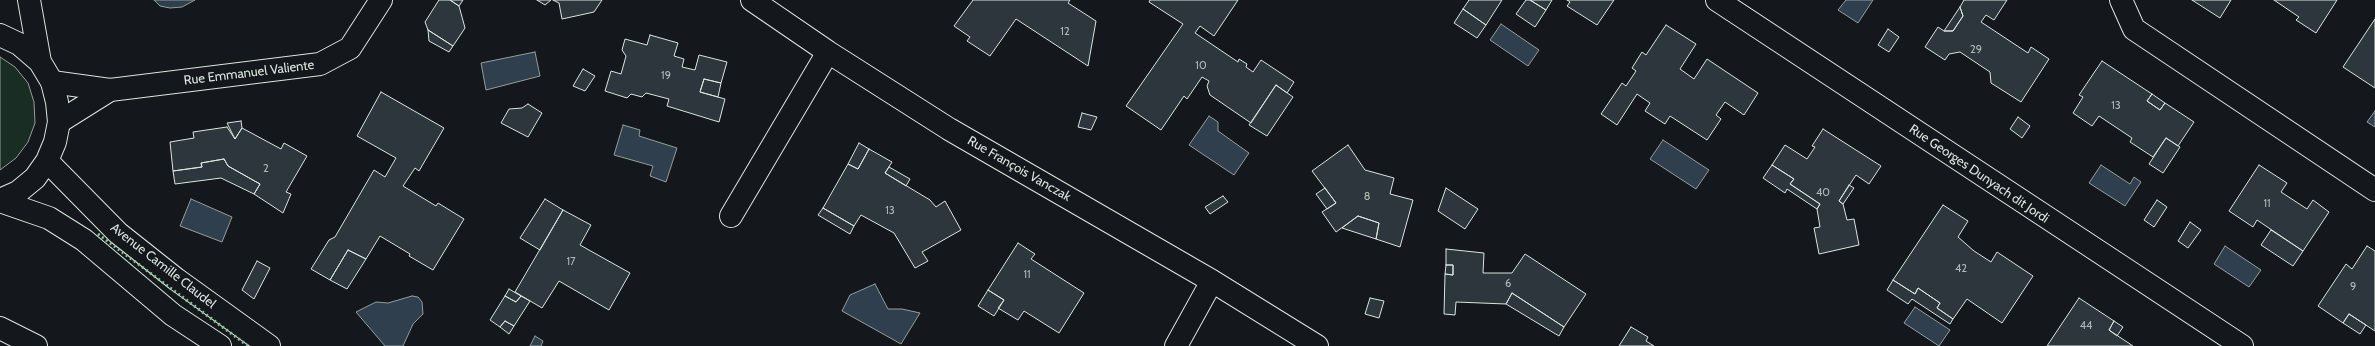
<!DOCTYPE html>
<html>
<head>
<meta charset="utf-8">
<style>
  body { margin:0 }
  canvas { display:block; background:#14181c }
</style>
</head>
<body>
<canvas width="2375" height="346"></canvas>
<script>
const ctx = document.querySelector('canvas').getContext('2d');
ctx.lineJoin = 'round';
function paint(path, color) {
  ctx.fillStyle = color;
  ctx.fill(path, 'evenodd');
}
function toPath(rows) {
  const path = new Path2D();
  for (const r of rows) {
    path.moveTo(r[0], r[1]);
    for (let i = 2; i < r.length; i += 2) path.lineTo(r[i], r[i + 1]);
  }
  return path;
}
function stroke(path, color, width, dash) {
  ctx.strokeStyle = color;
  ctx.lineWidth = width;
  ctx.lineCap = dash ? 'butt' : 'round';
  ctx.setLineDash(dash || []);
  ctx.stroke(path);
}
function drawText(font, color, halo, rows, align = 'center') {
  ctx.font = font + ' Cabin,sans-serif';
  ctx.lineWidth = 3;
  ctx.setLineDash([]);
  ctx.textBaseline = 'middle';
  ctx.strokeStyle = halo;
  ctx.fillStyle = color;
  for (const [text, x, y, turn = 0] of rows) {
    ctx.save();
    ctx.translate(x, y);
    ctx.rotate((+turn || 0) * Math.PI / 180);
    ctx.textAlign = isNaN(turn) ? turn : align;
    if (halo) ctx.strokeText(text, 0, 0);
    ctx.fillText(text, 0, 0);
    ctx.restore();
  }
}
const green = toPath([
  [0,57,15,67,28,83,34,102,35,123,28,142,16,158,0,170,0,57]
]);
paint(green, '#1a2d24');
stroke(green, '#939e99', 1);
const water = toPath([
  [154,0,195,0,182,7,170,8,160,6,154,0],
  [1846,0,1873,0,1858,23,1838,10,1846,0],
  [1501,24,1539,50,1528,66,1490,40,1501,24],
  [535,52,540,76,486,90,481,63,535,52],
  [2375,111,2375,127,2367,122,2375,111],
  [1209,116,1218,122,1218,131,1249,153,1234,175,1189,145,1209,116],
  [623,125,640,130,639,136,677,148,666,182,650,176,653,166,614,155,623,125],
  [1663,140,1709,170,1696,189,1650,159,1663,140],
  [2101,165,2130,184,2134,177,2141,182,2125,206,2089,183,2101,165],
  [191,199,232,217,222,242,180,226,191,199],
  [2225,246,2261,270,2249,287,2214,264,2225,246],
  [875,284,888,309,902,309,920,313,901,344,842,311,850,295,875,284],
  [412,296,418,297,422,302,423,314,413,324,403,346,385,346,356,312,376,302,388,303,412,296],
  [1915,307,1950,330,1939,346,1904,323,1915,307],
  [535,336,543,341,541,346,530,346,535,336]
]);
paint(water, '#2f3f4d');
stroke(water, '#939e99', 1);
const building = toPath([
  [439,0,450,0,459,6,465,28,453,46,428,30,425,22,439,0],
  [450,0,463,0,459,6,450,0],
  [537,0,551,0,545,5,537,0],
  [553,0,602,0,594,12,562,19,559,3,553,0],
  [973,0,1070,0,1068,3,1096,21,1088,66,1016,19,990,56,967,41,970,37,954,26,973,0],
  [1150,0,1238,0,1214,36,1200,26,1195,33,1238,62,1239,59,1247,64,1246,67,1253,72,1261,60,1294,82,1287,93,1276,85,1251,123,1210,95,1207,86,1209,81,1202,77,1187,99,1184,96,1161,130,1126,106,1183,24,1149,2,1150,0],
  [1469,0,1502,0,1486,25,1463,9,1469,0],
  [1526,0,1530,0,1546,10,1535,27,1516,14,1526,0],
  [1530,0,1552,0,1546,10,1530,0],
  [1567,0,1614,0,1597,25,1567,6,1570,2,1567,0],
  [1964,0,2007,0,1994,20,1986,15,1981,22,2028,53,2031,47,2049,59,2021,102,1991,83,1990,72,1960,52,1949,54,1945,60,1925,47,1938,27,1944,31,1953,31,1963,16,1960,7,1964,0],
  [2192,0,2231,0,2220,18,2192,0],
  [2274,0,2337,0,2316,33,2296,20,2299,17,2274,0],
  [1960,7,1963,16,1953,31,1944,31,1960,7],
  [1463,9,1486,25,1477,38,1454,23,1463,9],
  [2375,19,2375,88,2343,67,2375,19],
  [1666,25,1696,44,1680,69,1694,79,1707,59,1758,93,1744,115,1725,102,1716,115,1721,119,1707,140,1670,116,1665,124,1645,111,1650,103,1637,94,1617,125,1601,114,1622,83,1626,86,1636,71,1632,68,1642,52,1646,55,1666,25],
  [1888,29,1899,37,1889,52,1878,45,1888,29],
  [428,30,453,46,449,52,429,41,428,30],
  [650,35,678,43,674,56,684,59,682,67,695,70,699,55,727,62,721,83,704,79,700,92,725,99,719,122,667,106,669,99,646,93,642,97,631,94,627,98,605,91,611,71,621,74,626,56,622,50,625,39,647,45,650,35],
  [2102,61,2152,94,2147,101,2160,110,2165,103,2194,122,2178,146,2166,138,2153,157,2130,142,2132,138,2099,116,2092,126,2073,113,2083,97,2079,95,2102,61],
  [583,69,595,76,585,91,573,86,583,69],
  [704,79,721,83,718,97,700,92,704,79],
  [1276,85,1293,97,1267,136,1249,125,1276,85],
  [381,92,444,128,419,171,415,168,403,186,436,206,438,203,464,219,433,270,409,256,410,254,380,236,366,259,348,250,330,280,311,269,329,240,335,237,374,170,385,177,396,158,357,136,381,92],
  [2152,94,2165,103,2160,110,2147,101,2152,94],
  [528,104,542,113,528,137,501,123,509,109,522,108,528,104],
  [1082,113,1097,117,1091,130,1078,127,1082,113],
  [2018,117,2030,126,2022,138,2010,129,2018,117],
  [241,121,242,128,235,139,227,123,241,121],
  [227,127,235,139,242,128,281,149,284,143,307,156,286,192,291,194,283,213,254,194,260,184,228,166,224,159,201,163,202,167,173,171,170,142,194,138,193,132,227,127],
  [1823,129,1881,166,1869,184,1856,175,1839,201,1843,204,1847,220,1854,219,1859,245,1819,254,1814,228,1820,227,1817,209,1820,204,1790,184,1794,179,1772,165,1785,145,1807,159,1815,147,1812,146,1823,129],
  [2166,138,2180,147,2163,173,2149,164,2166,138],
  [859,143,869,149,858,169,848,164,859,143],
  [1348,145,1365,170,1394,178,1390,194,1413,200,1400,247,1376,239,1379,223,1358,216,1336,232,1322,212,1336,203,1312,171,1348,145],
  [869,149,892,162,885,173,930,200,936,207,945,201,961,230,922,252,928,261,915,268,894,233,861,215,854,226,823,208,848,164,858,169,869,149],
  [224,159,228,166,260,184,254,194,221,178,175,184,173,171,202,167,201,163,224,159],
  [1772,165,1794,179,1790,184,1820,204,1817,209,1787,189,1785,193,1763,178,1772,165],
  [2259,165,2287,183,2281,192,2307,209,2313,200,2329,212,2303,251,2257,220,2253,227,2229,211,2259,165],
  [889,167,910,179,906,186,885,173,889,167],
  [1849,185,1854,188,1843,204,1839,201,1849,185],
  [1325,188,1336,203,1327,209,1316,194,1325,188],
  [1446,188,1478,209,1465,229,1438,211,1446,188],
  [1223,196,1228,202,1210,214,1205,207,1223,196],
  [545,199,563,210,540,250,520,238,545,199],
  [2157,200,2167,207,2154,227,2144,220,2157,200],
  [1943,205,1968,221,1958,237,1974,251,1991,262,1997,252,2033,276,2002,323,1967,299,1953,319,1937,308,1940,303,1918,288,1915,294,1893,280,1943,205],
  [823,208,854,226,850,234,818,215,823,208],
  [563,210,591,225,580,245,630,273,609,310,559,281,542,308,515,292,563,210],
  [1358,216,1379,223,1376,239,1342,228,1358,216],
  [2190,222,2201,230,2188,248,2178,241,2190,222],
  [2271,230,2303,251,2293,266,2261,245,2271,230],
  [1018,243,1035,254,1031,259,1084,293,1059,333,1024,311,1018,320,998,308,1004,300,988,290,1018,243],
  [2367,246,2375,251,2375,331,2349,314,2343,323,2318,306,2346,264,2352,269,2367,246],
  [1446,249,1484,253,1483,273,1512,273,1525,254,1586,294,1564,327,1512,293,1506,304,1456,302,1455,315,1444,314,1445,274,1453,275,1453,265,1446,265,1446,249],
  [348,250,366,259,347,289,330,280,348,250],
  [257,261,270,268,254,299,242,290,257,261],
  [1446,265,1453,265,1453,275,1445,274,1446,265],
  [1893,280,1915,294,1918,288,1940,303,1937,308,1953,319,1950,324,1912,299,1908,304,1887,290,1893,280],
  [509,289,521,296,516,302,505,296,509,289],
  [988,290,1004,300,994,316,978,306,988,290],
  [1512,293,1564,327,1559,336,1506,304,1512,293],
  [505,296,516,302,521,296,530,301,514,326,505,321,500,327,490,320,505,296],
  [1370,298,1384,301,1379,318,1365,314,1370,298],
  [2079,298,2114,321,2109,330,2133,346,2047,346,2079,298],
  [2349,314,2366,325,2360,334,2343,323,2349,314],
  [505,321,514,326,509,334,500,327,505,321],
  [2114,321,2123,327,2117,336,2109,330,2114,321],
  [1631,327,1648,337,1646,341,1654,346,1619,346,1631,327]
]);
paint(building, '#2c363c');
stroke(building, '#d8e6dc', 1);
const minor = toPath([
  [752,0,828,52,949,129,1212,281,1317,346],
  [1717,0,2242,346],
  [2121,0,2134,29,2375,190],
  [52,82,110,90,320,64,350,48,381,0],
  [59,122,110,90],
  [731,216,828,52],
  [0,328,36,346],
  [1176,346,1212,281]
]);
const major = toPath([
  [29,0,40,62],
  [0,35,19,44,40,62,52,82,57,102,59,122,55,142,47,161,35,178,18,192,0,200],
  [47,161,118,233,176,279,269,346],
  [0,201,49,218,84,240,173,315,220,346]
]);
stroke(minor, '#d8e6dc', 24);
stroke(major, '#d8e6dc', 24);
stroke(minor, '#14181c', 22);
stroke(major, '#14181c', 22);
stroke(toPath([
  [98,234,248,346]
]), '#8ac095', 3, [2, 3]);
drawText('11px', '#adbab4', null, [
  ["12",1065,32],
  ["29",1976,50],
  ["10",1201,66],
  ["19",666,76],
  ["13",2116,106],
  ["2",266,169],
  ["40",1823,193],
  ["8",1367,197],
  ["11",2267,204],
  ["13",890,211],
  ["17",571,262],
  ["42",1961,269],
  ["11",1027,275],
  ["6",1508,284],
  ["9",2353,287],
  ["44",2086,326]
]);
drawText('13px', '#d8e6dc', '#14181c', [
  ["Rue Emmanuel Valiente",249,73,-7],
  ["Rue François Vanczak",1019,169,30],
  ["Rue Georges Dunyach dit Jordi",1979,174,34],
  ["Avenue Camille Claudel",163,266,38]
]);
</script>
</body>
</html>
